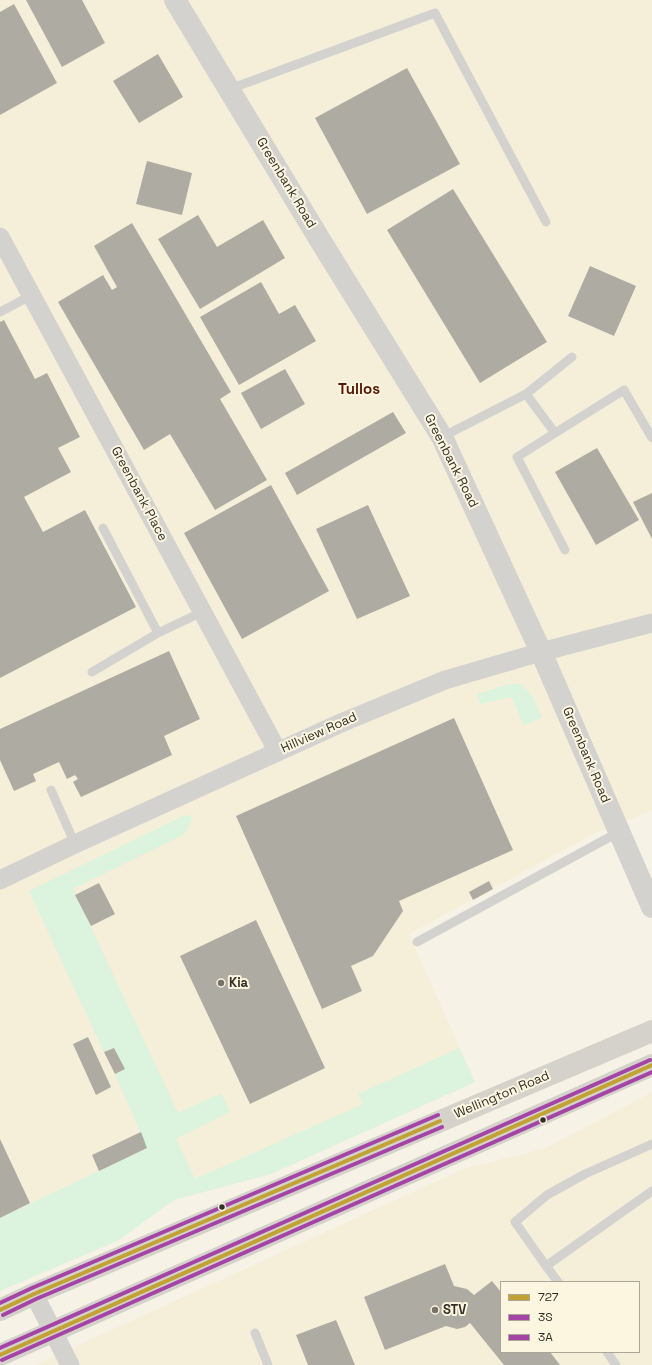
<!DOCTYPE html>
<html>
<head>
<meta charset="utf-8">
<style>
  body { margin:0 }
  #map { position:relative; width:652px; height:1365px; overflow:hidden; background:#f6f2e6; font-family:"Space Grotesk",sans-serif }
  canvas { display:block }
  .legend { position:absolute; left:500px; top:1281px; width:140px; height:72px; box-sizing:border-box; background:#fcf6e0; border:1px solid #aba696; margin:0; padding:5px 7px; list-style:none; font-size:12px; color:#322f27 }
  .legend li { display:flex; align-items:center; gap:8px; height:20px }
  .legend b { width:20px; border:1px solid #aba696 }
</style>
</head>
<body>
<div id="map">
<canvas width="652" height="1365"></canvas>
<ul class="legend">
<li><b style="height:5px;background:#c2a232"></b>727</li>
<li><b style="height:5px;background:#a444a6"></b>3S</li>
<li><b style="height:5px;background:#a444a6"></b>3A</li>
</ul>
</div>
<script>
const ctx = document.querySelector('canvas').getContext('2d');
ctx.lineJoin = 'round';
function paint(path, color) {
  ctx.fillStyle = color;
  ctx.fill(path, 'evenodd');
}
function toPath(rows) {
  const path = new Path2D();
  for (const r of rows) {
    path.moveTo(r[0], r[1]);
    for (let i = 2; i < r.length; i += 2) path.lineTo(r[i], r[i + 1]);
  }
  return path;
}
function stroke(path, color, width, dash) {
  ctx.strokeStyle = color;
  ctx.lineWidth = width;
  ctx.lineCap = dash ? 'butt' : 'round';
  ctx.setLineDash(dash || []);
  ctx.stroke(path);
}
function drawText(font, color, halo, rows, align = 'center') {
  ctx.font = font + ' "Space Grotesk",sans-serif';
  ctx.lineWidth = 4;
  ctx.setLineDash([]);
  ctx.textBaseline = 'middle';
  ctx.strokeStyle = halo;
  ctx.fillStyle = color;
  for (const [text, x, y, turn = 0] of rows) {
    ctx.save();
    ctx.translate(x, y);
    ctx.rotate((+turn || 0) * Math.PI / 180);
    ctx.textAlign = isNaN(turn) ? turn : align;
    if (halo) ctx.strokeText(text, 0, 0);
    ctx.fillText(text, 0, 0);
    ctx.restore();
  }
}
paint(toPath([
  [0,0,652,0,652,810,593,834,409,934,475,1082,271,1174,174,1200,119,1240,0,1291],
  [652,1092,652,1365,35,1365,463,1169,546,1148],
  [501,1282,639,1282,639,1352,501,1352]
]), '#f5efd9');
paint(toPath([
  [509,684,518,684,526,689,533,697,542,717,524,726,512,697,480,704,477,694],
  [185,815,191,816,192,819,188,829,183,835,73,889,178,1113,221,1093,230,1112,176,1139,195,1179,363,1104,358,1094,459,1048,475,1082,271,1174,174,1200,119,1240,0,1291,0,1218,147,1148,115,1074,125,1069,114,1048,104,1052,29,891]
]), '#dcf3dd');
paint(toPath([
  [26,0,82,0,105,43,62,67],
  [14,4,57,83,0,115,0,12],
  [158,54,183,97,139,123,113,81],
  [407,68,460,164,367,214,315,118],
  [147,161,192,173,182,215,136,204],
  [453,189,547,342,480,383,387,230],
  [198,215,217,247,263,220,285,258,200,309,158,239],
  [132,223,231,392,220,399,267,480,215,510,170,434,144,450,58,302,103,275,112,290,117,287,94,246],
  [590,266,636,286,614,336,568,316],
  [261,282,279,314,295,305,316,341,239,385,200,317],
  [4,320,35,379,47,373,80,437,58,448,71,472,24,497,43,532,85,510,136,607,0,678,0,322],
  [285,369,305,404,261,429,241,393],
  [393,412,406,433,297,495,285,473],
  [597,448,639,520,596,545,555,472],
  [271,485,329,591,242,639,184,533],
  [652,493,652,539,633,502],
  [368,505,410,596,357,619,316,529],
  [169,651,200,719,164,736,172,755,81,797,73,782,78,779,75,775,67,779,59,762,33,774,36,781,14,791,0,760,0,729],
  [454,718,513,850,399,901,403,911,373,956,351,966,362,991,322,1009,236,816],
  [489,881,493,889,473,900,469,892],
  [99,883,115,914,91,926,75,895],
  [256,920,325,1068,250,1104,180,956],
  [88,1037,111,1087,96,1095,73,1044],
  [114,1048,125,1069,115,1074,104,1052],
  [141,1132,147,1148,99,1171,92,1155],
  [0,1139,30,1203,0,1218],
  [445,1264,454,1286,467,1289,474,1295,492,1281,501,1292,501,1352,550,1352,560,1365,504,1365,470,1323,465,1327,457,1329,446,1326,385,1350,364,1297],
  [336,1320,355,1365,308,1365,296,1335]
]), '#aeaba2');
stroke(toPath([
  [230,89,435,13,546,222],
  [0,312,32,295],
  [526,394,572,357],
  [555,433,517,457,565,550],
  [442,437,526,394,555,433,624,390,652,438],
  [103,528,158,633,202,612],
  [92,672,158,633],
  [51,790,75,844],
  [417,942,619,832],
  [652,1144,585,1174,547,1195,515,1222,546,1266,652,1191],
  [546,1266,558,1282],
  [255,1333,268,1365],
  [607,1352,616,1365]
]), '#d4d2cf', 9);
stroke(toPath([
  [0,237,278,752],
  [0,880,75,844,341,723,445,680,541,652,652,623],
  [34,1294,70,1365]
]), '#d4d2cf', 19);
stroke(toPath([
  [175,0,320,240,442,437,541,652,652,907]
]), '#d4d2cf', 22);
stroke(toPath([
  [0,1310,34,1294,652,1031],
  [0,1355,652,1065]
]), '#d4d2ca', 22);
stroke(toPath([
  [0,1310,34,1294,440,1121],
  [0,1355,652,1065]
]), '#c2a232', 4);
stroke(toPath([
  [3,1315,36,1299,442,1127],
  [2,1360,652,1072]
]), '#a444a6', 4);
stroke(toPath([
  [0,1303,32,1288,438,1115],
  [0,1348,650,1060]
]), '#a444a6', 4);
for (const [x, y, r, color] of [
  [221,983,4,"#77736a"],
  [543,1120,3.5,"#322f27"],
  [222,1207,3.5,"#322f27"],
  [435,1310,4,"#77736a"]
]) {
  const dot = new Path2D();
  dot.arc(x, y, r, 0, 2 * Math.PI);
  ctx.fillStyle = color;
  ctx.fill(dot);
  stroke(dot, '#fcf6e0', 1.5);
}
drawText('13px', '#322f27', '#fcf6e0', [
  ["Greenbank Road",286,183,59],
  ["Greenbank Road",451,461,63],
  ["Greenbank Place",139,494,62],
  ["Hillview Road",319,733,-24],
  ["Greenbank Road",586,755,67],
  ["Wellington Road",502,1095,-23]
]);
drawText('bold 13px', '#322f27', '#fcf6e0', [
  ["Kia",229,983],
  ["STV",443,1310]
], 'left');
drawText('bold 15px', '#581704', '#fcf6e0', [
  ["Tullos",359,390]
]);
</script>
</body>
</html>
